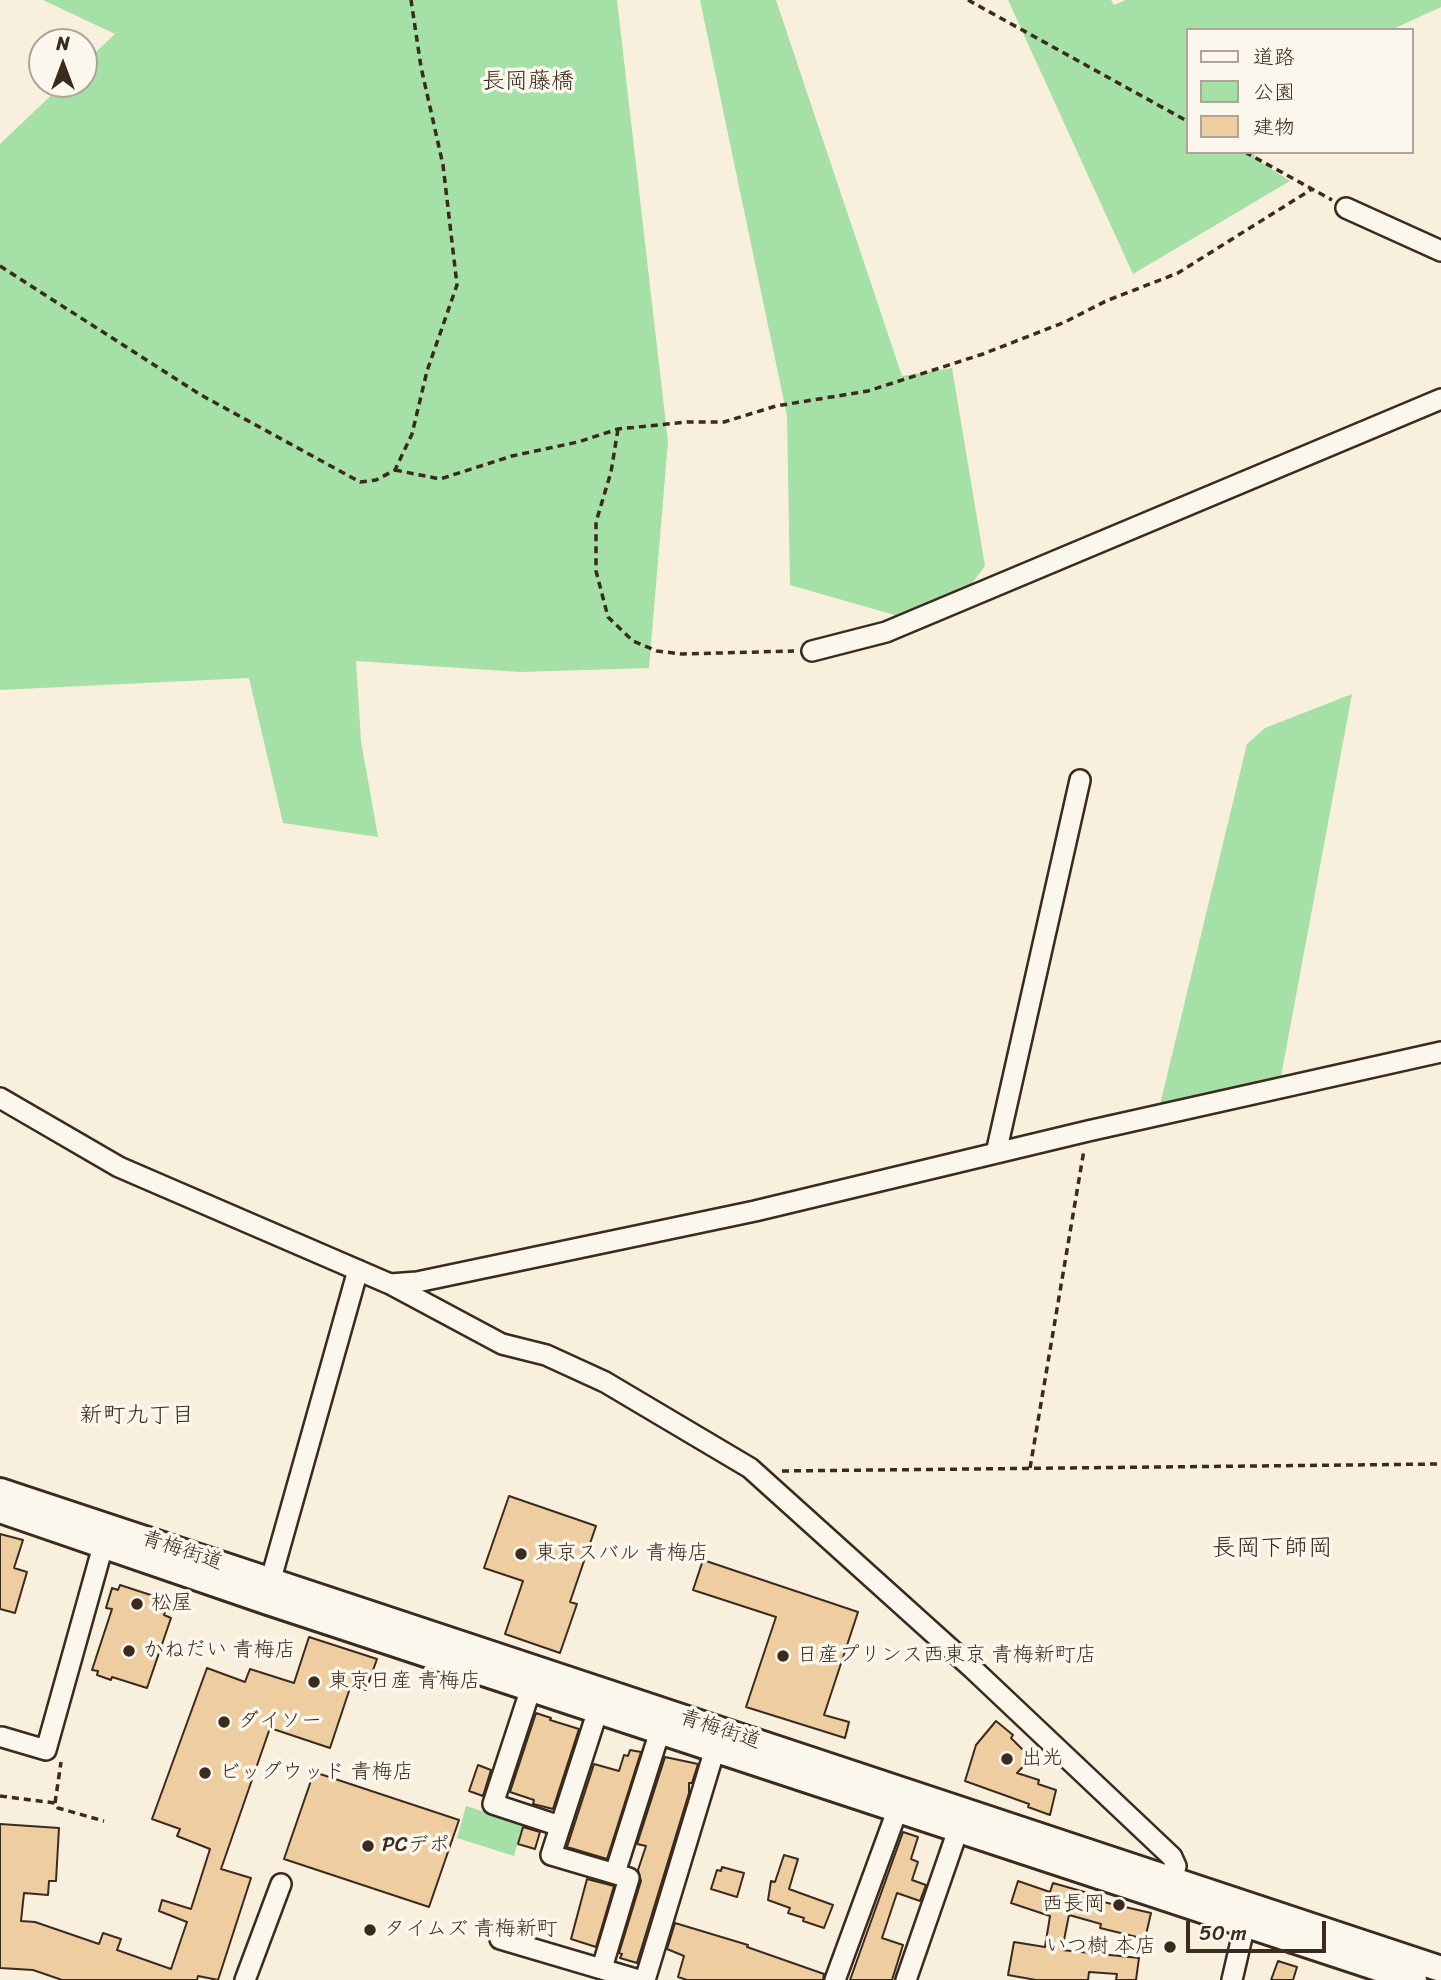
<!DOCTYPE html>
<html>
<head>
<meta charset="utf-8">
<style>
  body { margin:0 }
  #map { position:relative; width:1441px; height:1980px; overflow:hidden; background:#f8efdd; font-family:Sriracha,"Klee One",sans-serif }
  canvas { display:block }
  .legend { position:absolute; left:1186px; top:28px; width:228px; height:126px; box-sizing:border-box; background:#fbf7ec; border:2px solid #aea59a; margin:0; padding:9px 12px; list-style:none; font-size:21px; color:#3b2a1e }
  .legend li { display:flex; align-items:center; gap:14px; height:35px }
  .legend b { width:35px; border:2px solid #aea59a }
  .north { position:absolute; left:28px; top:28px; width:70px; height:70px; box-sizing:border-box; background:#fbf7ec; border:2px solid #aea59a; border-radius:50%; rotate:0deg; font-size:19px; font-weight:700; line-height:28px; text-align:center; color:#3b2a1e }
  .north::after { content:''; display:block; margin:auto; width:24px; height:32px; background:#3b2a1e; clip-path:polygon(50% 0,100% 100%,50% 72%,0 100%) }
  .scale { position:absolute; left:1186px; top:1921px; width:140px; height:32px; box-sizing:border-box; border:4px solid #3b2a1e; border-top:0; padding-left:9px; font-size:21px; line-height:24px; white-space:nowrap; color:#3b2a1e; -webkit-text-stroke:5px #fbf7ec; paint-order:stroke }
</style>
</head>
<body>
<div id="map">
<canvas width="1441" height="1980"></canvas>
<ul class="legend">
<li><b style="height:9px;background:#fbf7ec"></b>道路</li>
<li><b style="height:19px;background:#a5e0a6"></b>公園</li>
<li><b style="height:19px;background:#eecea0"></b>建物</li>
</ul>
<div class="north">N</div>
<div class="scale">50 m</div>
</div>
<script>
const ctx = document.querySelector('canvas').getContext('2d');
ctx.lineJoin = 'round';
function paint(path, color) {
  ctx.fillStyle = color;
  ctx.fill(path, 'evenodd');
}
function toPath(rows) {
  const path = new Path2D();
  for (const r of rows) {
    path.moveTo(r[0], r[1]);
    for (let i = 2; i < r.length; i += 2) path.lineTo(r[i], r[i + 1]);
  }
  return path;
}
function stroke(path, color, width, dash) {
  ctx.strokeStyle = color;
  ctx.lineWidth = width;
  ctx.lineCap = dash ? 'butt' : 'round';
  ctx.setLineDash(dash || []);
  ctx.stroke(path);
}
function drawText(font, color, halo, rows, align = 'center') {
  ctx.font = font + ' Sriracha,"Klee One",sans-serif';
  ctx.lineWidth = 7;
  ctx.setLineDash([]);
  ctx.textBaseline = 'middle';
  ctx.strokeStyle = halo;
  ctx.fillStyle = color;
  for (const [text, x, y, turn = 0] of rows) {
    ctx.save();
    ctx.translate(x, y);
    ctx.rotate((+turn || 0) * Math.PI / 180);
    ctx.textAlign = isNaN(turn) ? turn : align;
    if (halo) ctx.strokeText(text, 0, 0);
    ctx.fillText(text, 0, 0);
    ctx.restore();
  }
}
paint(toPath([
  [43,0,617,0,668,442,649,668,520,672,356,661,361,741,378,837,283,823,249,678,0,690,0,144,63,84,84,84,84,63,115,34],
  [700,0,776,0,902,376,952,368,985,566,960,599,898,616,790,585,787,416],
  [1008,0,1111,0,1114,5,1126,0,1441,0,1441,7,1391,30,1187,30,1187,152,1253,152,1256,159,1290,181,1133,274],
  [1352,694,1279,1087,1158,1113,1247,744,1265,728],
  [466,1806,523,1824,514,1856,457,1838]
]), '#a5e0a6');
const building = toPath([
  [509,1496,596,1526,570,1602,577,1604,560,1653,505,1634,523,1581,484,1568,509,1496],
  [0,1534,23,1540,14,1568,27,1572,15,1613,0,1609,0,1534],
  [703,1560,858,1612,824,1715,849,1722,845,1738,746,1707,776,1617,693,1590,703,1560],
  [120,1585,169,1601,164,1615,171,1618,147,1688,112,1677,111,1680,97,1675,98,1671,92,1670,112,1609,106,1608,112,1588,118,1590,120,1585],
  [309,1637,377,1659,366,1690,351,1685,330,1748,270,1728,221,1869,251,1878,218,1980,198,1976,197,1980,62,1980,33,1970,0,1968,0,1824,59,1828,56,1881,49,1881,48,1895,24,1893,21,1921,35,1922,99,1944,103,1933,121,1939,117,1950,171,1969,187,1922,159,1911,162,1900,191,1909,210,1849,177,1836,180,1829,152,1819,207,1668,245,1682,250,1669,294,1683,309,1637],
  [536,1713,551,1718,550,1720,579,1729,553,1809,533,1804,534,1800,510,1792,536,1713],
  [996,1721,1013,1735,1011,1738,1031,1758,1017,1773,1039,1780,1038,1784,1056,1790,1050,1815,1028,1807,1029,1804,965,1781,976,1745,996,1721],
  [630,1750,641,1752,607,1859,567,1847,594,1764,619,1771,624,1755,628,1756,630,1750],
  [665,1757,698,1764,692,1783,689,1783,689,1793,637,1963,620,1958,622,1954,619,1953,641,1881,638,1870,646,1846,637,1844,665,1757],
  [478,1765,491,1770,483,1796,469,1791,478,1765],
  [314,1772,459,1820,429,1907,284,1859,314,1772],
  [523,1827,540,1832,535,1849,518,1844,523,1827],
  [903,1832,918,1837,911,1859,918,1862,912,1880,926,1885,920,1901,897,1893,882,1938,903,1945,892,1980,850,1980,903,1832],
  [784,1855,798,1859,789,1889,833,1905,824,1928,803,1921,804,1918,788,1913,790,1908,768,1900,771,1881,775,1882,784,1855],
  [722,1867,744,1873,737,1897,711,1889,717,1870,721,1871,722,1867],
  [587,1879,614,1886,596,1947,571,1939,587,1879],
  [1018,1881,1050,1892,1053,1883,1088,1893,1086,1898,1151,1913,1145,1939,1100,1928,1101,1924,1069,1915,1062,1950,1139,1958,1136,1980,1116,1980,1117,1974,1089,1972,1088,1980,1036,1980,1008,1975,1014,1942,1045,1947,1050,1916,1011,1903,1018,1881],
  [675,1923,748,1945,747,1947,824,1974,823,1980,687,1980,678,1977,684,1956,667,1949,675,1923],
  [1278,1961,1297,1967,1293,1980,1271,1980,1278,1961]
]);
paint(building, '#eecea0');
stroke(building, '#3b2a1e', 2);
const minor = toPath([
  [1346,208,1441,251],
  [812,651,886,632,1441,399],
  [0,1098,119,1167,390,1284,502,1344,546,1355,605,1382,750,1468,973,1669,1172,1857,1176,1866,1168,1893],
  [996,1153,1080,780],
  [390,1284,417,1282,755,1211,1088,1131,1441,1052],
  [267,1593,358,1270],
  [531,1688,493,1804,560,1826],
  [598,1710,551,1855,629,1878,602,1968],
  [2,1737,46,1750,103,1546],
  [615,1873,660,1731],
  [500,1939,639,1980],
  [245,1980,281,1884],
  [645,1980,715,1749],
  [835,1980,897,1811],
  [906,1980,958,1830],
  [1232,1980,1248,1911]
]);
const major = toPath([
  [0,1491,1441,1969],
  [0,1510,265,1601,1414,1980]
]);
stroke(minor, '#3b2a1e', 24);
stroke(major, '#3b2a1e', 30);
stroke(toPath([
  [968,0,1187,121],
  [1245,152,1332,200],
  [0,266,201,395,360,482,376,480,395,470,412,434,427,371,457,285,443,165,421,67,411,0],
  [618,429,611,472,596,522,596,571,608,617,633,641,657,651,682,654,794,651],
  [395,470,440,479,512,456,578,442,618,429,687,422,724,422,776,406,868,391,983,354,1065,322,1106,301,1178,273,1312,189],
  [1030,1468,1084,1150],
  [782,1471,1441,1464],
  [0,1796,55,1803,58,1808,104,1821],
  [55,1803,61,1762]
]), '#3b2a1e', 3.5, [7, 5]);
stroke(minor, '#fbf7ec', 19);
stroke(major, '#fbf7ec', 24);
for (const [x, y, r, color] of [
  [521,1554,7,"#3b2a1e"],
  [137,1604,7,"#3b2a1e"],
  [129,1651,7,"#3b2a1e"],
  [783,1656,7,"#3b2a1e"],
  [314,1682,7,"#3b2a1e"],
  [224,1722,7,"#3b2a1e"],
  [1007,1759,7,"#3b2a1e"],
  [205,1773,7,"#3b2a1e"],
  [368,1846,7,"#3b2a1e"],
  [1119,1905,7,"#3b2a1e"],
  [370,1930,7,"#3b2a1e"],
  [1170,1947,7,"#3b2a1e"]
]) {
  const dot = new Path2D();
  dot.arc(x, y, r, 0, 2 * Math.PI);
  ctx.fillStyle = color;
  ctx.fill(dot);
  stroke(dot, '#fbf7ec', 2.5);
}
drawText('21px', '#3b2a1e', '#fbf7ec', [
  ["青梅街道",182,1551,18],
  ["青梅街道",720,1730,18]
]);
drawText('21px', '#3b2a1e', '#fbf7ec', [
  ["東京スバル 青梅店",535,1554],
  ["松屋",151,1604],
  ["かねだい 青梅店",143,1651],
  ["日産プリンス西東京 青梅新町店",797,1656],
  ["東京日産 青梅店",328,1682],
  ["ダイソー",238,1722],
  ["出光",1021,1759],
  ["ビッグウッド 青梅店",219,1773],
  ["PCデポ",382,1846],
  ["西長岡",1105,1905,"right"],
  ["タイムズ 青梅新町",384,1930],
  ["いつ樹 本店",1156,1947,"right"]
], 'left');
drawText('23px', '#3b2a1e', '#fbf7ec', [
  ["長岡藤橋",528,82],
  ["新町九丁目",137,1416]
]);
drawText('24px', '#3b2a1e', '#fbf7ec', [
  ["長岡下師岡",1272,1549]
]);
</script>
</body>
</html>
